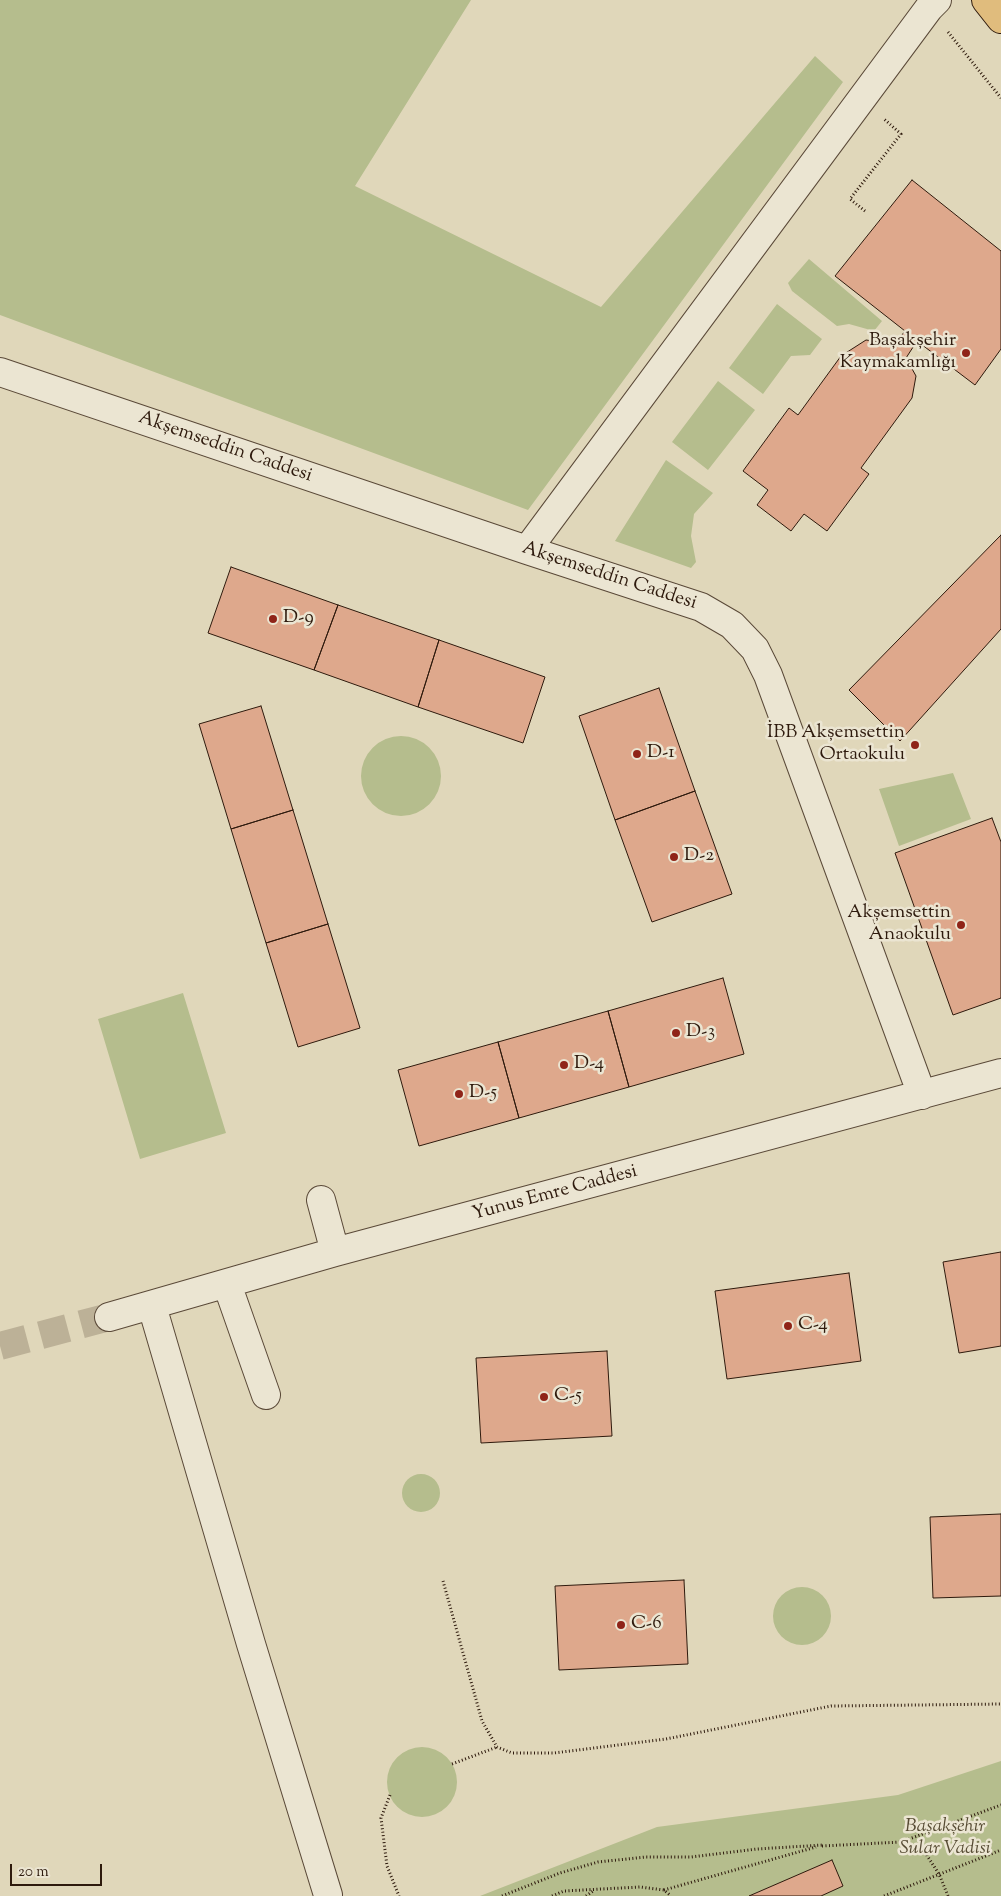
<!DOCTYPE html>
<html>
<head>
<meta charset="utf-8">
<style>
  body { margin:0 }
  #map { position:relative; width:1001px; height:1896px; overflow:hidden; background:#e0d7ba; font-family:"Sorts Mill Goudy",serif }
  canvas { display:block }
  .scale { position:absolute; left:10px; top:1864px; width:92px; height:22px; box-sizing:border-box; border:2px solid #2e1a0d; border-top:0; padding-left:6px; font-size:15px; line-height:18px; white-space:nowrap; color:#2e1a0d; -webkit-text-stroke:4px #ebe5d2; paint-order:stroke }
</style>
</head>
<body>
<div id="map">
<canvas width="1001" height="1896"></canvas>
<div class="scale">20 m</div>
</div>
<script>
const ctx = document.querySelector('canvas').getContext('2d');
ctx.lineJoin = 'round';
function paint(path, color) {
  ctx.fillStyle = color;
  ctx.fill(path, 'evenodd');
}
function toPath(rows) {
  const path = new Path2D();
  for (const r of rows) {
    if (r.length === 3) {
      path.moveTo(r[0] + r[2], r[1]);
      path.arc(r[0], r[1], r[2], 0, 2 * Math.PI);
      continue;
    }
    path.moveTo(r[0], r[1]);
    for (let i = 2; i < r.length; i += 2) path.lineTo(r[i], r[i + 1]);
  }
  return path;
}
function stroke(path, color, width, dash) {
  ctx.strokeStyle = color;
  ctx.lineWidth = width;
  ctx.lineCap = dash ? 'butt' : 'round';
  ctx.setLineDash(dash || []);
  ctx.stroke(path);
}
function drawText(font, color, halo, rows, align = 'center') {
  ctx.font = font + ' "Sorts Mill Goudy",serif';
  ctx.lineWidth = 5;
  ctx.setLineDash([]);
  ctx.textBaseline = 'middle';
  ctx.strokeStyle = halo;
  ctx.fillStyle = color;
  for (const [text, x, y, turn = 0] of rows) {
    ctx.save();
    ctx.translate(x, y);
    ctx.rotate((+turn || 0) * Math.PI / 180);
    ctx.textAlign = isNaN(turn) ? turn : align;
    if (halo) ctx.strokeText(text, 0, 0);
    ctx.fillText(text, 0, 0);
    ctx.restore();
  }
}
paint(toPath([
  [0,0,471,0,355,186,601,307,815,56,843,82,528,510,0,315],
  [809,259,882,321,874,331,849,324,837,326,792,291,788,283],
  [777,304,822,339,810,355,791,356,763,394,729,368],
  [718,381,755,410,708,470,672,442],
  [666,460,713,493,694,514,691,536,696,562,691,568,615,541],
  [401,776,40],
  [953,773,971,819,899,846,879,789],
  [183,993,226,1133,140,1159,98,1019],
  [421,1493,19],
  [802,1616,29],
  [422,1782,35],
  [1001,1761,1001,1896,480,1896,657,1827,898,1795]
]), '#b5bd8d');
const building = toPath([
  [912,180,1001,251,1001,349,975,385,917,341,906,358,916,376,912,398,861,468,869,474,827,531,804,514,791,531,757,505,768,490,743,471,789,408,798,415,841,356,866,340,895,344,905,331,835,276,912,180],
  [1001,535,1001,629,900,741,849,690,1001,535],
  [231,567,338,605,314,670,208,633,231,567],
  [338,605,439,640,418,707,314,670,338,605],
  [439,640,545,677,523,743,418,707,439,640],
  [659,688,695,791,615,820,579,716,659,688],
  [261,706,293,810,231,829,199,724,261,706],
  [695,791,732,894,652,922,615,820,695,791],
  [293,810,328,924,266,943,231,829,293,810],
  [992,818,1001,842,1001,998,953,1015,895,853,992,818],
  [328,924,360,1028,298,1047,266,943,328,924],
  [723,978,744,1054,629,1087,608,1011,723,978],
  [608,1011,629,1087,519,1118,498,1042,608,1011],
  [498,1042,519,1118,419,1146,398,1070,498,1042],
  [1001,1252,1001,1346,959,1353,943,1262,1001,1252],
  [849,1273,861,1361,727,1379,715,1291,849,1273],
  [607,1351,612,1436,481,1443,476,1358,607,1351],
  [1001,1514,1001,1596,933,1598,930,1517,1001,1514],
  [684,1580,688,1664,559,1670,555,1586,684,1580],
  [832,1860,843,1886,821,1896,749,1896,832,1860]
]);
paint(building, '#dea88c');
stroke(building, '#2e1a0d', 1);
stroke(toPath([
  [0,1346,109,1317]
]), '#bcb197', 28, [28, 14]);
const minor = toPath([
  [0,372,527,550,701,607,732,625,755,649,768,675,922,1095],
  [527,550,929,8,937,0],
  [321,1200,335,1252],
  [227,1284,266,1395],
  [152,1306,251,1644,328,1895],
  [109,1317,335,1252,1001,1073]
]);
const major = toPath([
  [986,0,1001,19]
]);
stroke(minor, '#5a4938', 30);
stroke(major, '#2e1a0d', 30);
stroke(toPath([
  [948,32,1001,98],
  [865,211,850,199,901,134,884,119],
  [443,1581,482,1721,497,1747,512,1753,554,1753,666,1739,831,1706,1001,1704],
  [452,1764,497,1747],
  [390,1795,381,1818,387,1866,399,1896],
  [822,1846,901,1842],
  [664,1890,816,1847],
  [502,1896,560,1873,598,1862,646,1857,691,1857,757,1849,823,1845],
  [552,1896,564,1891,640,1887,664,1890,671,1896],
  [586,1896,593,1891],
  [884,1896,1001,1850],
  [948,1896,939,1874,924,1851,901,1842,1001,1805]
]), '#2e1a0d', 3, [1, 2.5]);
stroke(minor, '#ebe5d2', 28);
stroke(major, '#e0bc7d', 28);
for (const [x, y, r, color] of [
  [966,353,5,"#8f2418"],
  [273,619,5,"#8f2418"],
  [915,745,5,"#8f2418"],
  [637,754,5,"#8f2418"],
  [674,857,5,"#8f2418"],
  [961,925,5,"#8f2418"],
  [676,1033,5,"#8f2418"],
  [564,1065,5,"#8f2418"],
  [459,1094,5,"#8f2418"],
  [788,1326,5,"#8f2418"],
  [544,1397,5,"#8f2418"],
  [621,1625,5,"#8f2418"]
]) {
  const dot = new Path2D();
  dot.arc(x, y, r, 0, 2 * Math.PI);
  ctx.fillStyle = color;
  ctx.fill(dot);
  stroke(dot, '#ebe5d2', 2);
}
drawText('19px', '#2e1a0d', '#ebe5d2', [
  ["Başakşehir",956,342,"right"],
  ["Kaymakamlığı",956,364,"right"],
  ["D-9",283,619],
  ["İBB Akşemsettin",905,734,"right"],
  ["Ortaokulu",905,756,"right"],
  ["D-1",647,754],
  ["D-2",684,857],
  ["Akşemsettin",951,914,"right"],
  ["Anaokulu",951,936,"right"],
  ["D-3",686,1033],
  ["D-4",574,1065],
  ["D-5",469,1094],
  ["C-4",798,1326],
  ["C-5",554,1397],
  ["C-6",631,1625]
], 'left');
drawText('19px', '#2e1a0d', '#ebe5d2', [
  ["Akşemseddin Caddesi",225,448,19],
  ["Akşemseddin Caddesi",609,577,18],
  ["Yunus Emre Caddesi",555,1194,-15]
]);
drawText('italic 19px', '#564b33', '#ebe5d2', [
  ["Başakşehir",945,1828],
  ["Sular Vadisi",945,1850]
]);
</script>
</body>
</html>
